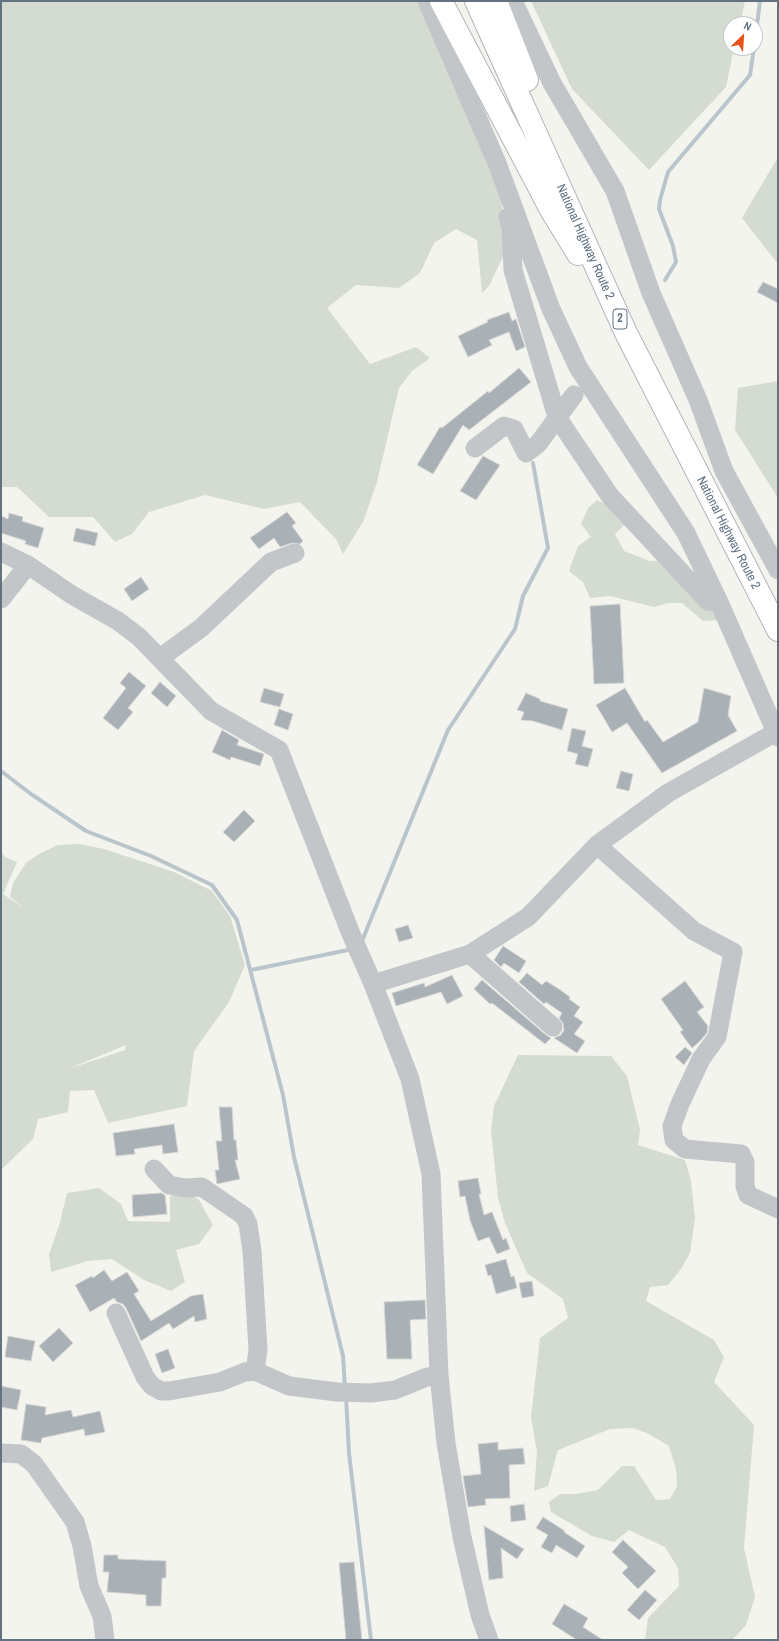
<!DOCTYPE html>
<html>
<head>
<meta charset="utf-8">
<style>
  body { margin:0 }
  #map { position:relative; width:779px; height:1641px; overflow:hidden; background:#f4f4ef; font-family:"Archivo Narrow",sans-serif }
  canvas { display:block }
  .frame { position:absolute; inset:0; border:2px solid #627281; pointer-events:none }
  .north { position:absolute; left:723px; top:16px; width:40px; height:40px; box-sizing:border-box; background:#fff; border:1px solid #c0c7cd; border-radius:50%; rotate:25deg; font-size:11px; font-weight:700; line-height:16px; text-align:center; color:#627281 }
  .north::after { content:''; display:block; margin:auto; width:14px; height:18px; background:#e7521b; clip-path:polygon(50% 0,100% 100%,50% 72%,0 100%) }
</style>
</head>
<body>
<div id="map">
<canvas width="779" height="1641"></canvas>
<div class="frame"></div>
<div class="north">N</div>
</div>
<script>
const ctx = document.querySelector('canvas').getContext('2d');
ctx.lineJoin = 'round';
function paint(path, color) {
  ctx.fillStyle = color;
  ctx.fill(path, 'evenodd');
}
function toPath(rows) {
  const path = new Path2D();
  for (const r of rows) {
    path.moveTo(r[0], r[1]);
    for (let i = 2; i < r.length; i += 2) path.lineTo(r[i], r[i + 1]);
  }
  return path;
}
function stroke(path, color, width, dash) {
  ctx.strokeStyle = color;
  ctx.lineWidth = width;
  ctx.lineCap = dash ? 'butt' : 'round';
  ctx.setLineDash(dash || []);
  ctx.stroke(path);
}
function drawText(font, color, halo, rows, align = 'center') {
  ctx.font = font + ' "Archivo Narrow",sans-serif';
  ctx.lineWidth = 4;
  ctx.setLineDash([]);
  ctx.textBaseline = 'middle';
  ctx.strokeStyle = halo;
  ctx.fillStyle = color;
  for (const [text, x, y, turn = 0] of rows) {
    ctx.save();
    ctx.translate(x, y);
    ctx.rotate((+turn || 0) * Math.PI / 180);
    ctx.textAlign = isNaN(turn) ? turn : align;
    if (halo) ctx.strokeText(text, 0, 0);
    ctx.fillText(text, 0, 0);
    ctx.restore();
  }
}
paint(toPath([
  [1,1,417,1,499,178,507,248,489,286,482,293,477,240,456,229,434,243,420,273,399,288,356,285,327,308,370,364,416,347,430,358,412,371,399,388,377,482,363,522,343,554,336,539,300,502,264,509,205,495,149,512,132,534,115,542,93,517,49,517,17,487,1,487],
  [531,1,666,2,745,1,740,24,731,24,731,48,734,48,726,87,649,170,572,89],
  [778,157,778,264,742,218],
  [778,381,778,498,735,430,738,388],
  [597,500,621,512,624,525,615,534,624,551,650,561,666,561,722,620,703,621,682,603,668,603,654,607,610,596,590,598,583,582,569,571,578,546,591,537,581,524,588,508],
  [80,844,104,849,174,872,212,891,230,916,245,965,229,1002,194,1051,187,1106,108,1123,94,1090,70,1091,68,1112,38,1119,33,1139,1,1170,1,852,5,857,17,862,3,894,24,908,10,897,13,883,26,863,39,854,58,845],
  [126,1045,125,1050,68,1069],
  [518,1055,611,1056,627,1076,640,1130,638,1145,685,1160,691,1181,695,1218,690,1253,681,1269,668,1285,650,1287,646,1301,714,1340,724,1357,714,1382,754,1425,744,1548,755,1597,746,1625,732,1640,645,1640,648,1618,679,1586,678,1568,665,1547,629,1530,614,1542,592,1536,551,1512,549,1502,560,1494,575,1494,598,1490,622,1466,634,1466,656,1500,670,1499,677,1486,676,1469,669,1446,649,1434,633,1428,610,1429,558,1450,548,1486,534,1491,537,1452,531,1417,540,1338,568,1318,563,1299,527,1273,505,1223,498,1198,491,1130,494,1106],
  [179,1187,199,1200,213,1225,199,1244,176,1250,185,1282,171,1291,144,1280,112,1259,88,1261,51,1272,49,1254,59,1226,67,1193,99,1188,121,1204,128,1221,170,1222,170,1197]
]), '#d4dbd0');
stroke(toPath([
  [755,41,760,1],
  [665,280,676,262,673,246,659,209,660,200,668,172,750,75,754,48],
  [1,771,31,794,86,831,151,856,212,885,237,920,283,1095,294,1157,343,1356,345,1388],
  [362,941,448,730,515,629,523,596,548,548,533,463],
  [251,970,348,950],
  [346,1397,349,1453,371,1640]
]), '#b9c5ca', 4);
const building = toPath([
  [763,282,778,289,778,303,757,292,763,282],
  [509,312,512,321,516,319,525,347,516,351,509,332,489,340,492,345,468,357,458,336,488,322,487,320,509,312],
  [519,368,531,382,469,430,463,425,433,474,417,465,440,427,442,428,488,391,489,393,519,368],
  [483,456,500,465,476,500,460,491,483,456],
  [287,512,296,523,292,526,303,541,300,544,292,543,280,547,274,538,259,549,250,538,287,512],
  [9,513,23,517,22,521,44,528,38,548,25,544,26,541,1,533,1,516,8,519,9,513],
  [76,528,98,533,95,546,73,541,76,528],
  [141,577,149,589,132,601,124,589,141,577],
  [620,604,624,683,594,684,590,606,620,604],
  [129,672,146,686,128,708,133,712,118,730,103,718,126,688,120,683,129,672],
  [160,682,176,696,167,707,151,693,160,682],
  [264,688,284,694,280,707,260,702,264,688],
  [625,688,645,722,647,720,663,742,698,722,704,688,731,696,728,715,737,731,662,773,627,723,612,732,596,705,625,688],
  [526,693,540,699,540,701,568,709,562,730,533,721,521,720,524,712,517,710,526,693],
  [279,709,293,714,288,730,274,725,279,709],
  [572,728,586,731,582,746,593,749,588,767,575,764,578,754,567,751,572,728],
  [222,730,239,740,237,745,264,754,260,766,231,757,230,760,212,752,222,730],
  [621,771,633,774,629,791,616,788,621,771],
  [244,810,255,821,234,842,223,832,244,810],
  [408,925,413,938,399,942,395,929,408,925],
  [503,946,526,961,519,973,504,963,501,967,494,960,503,946],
  [527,973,542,985,546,981,559,989,570,997,569,999,580,1007,574,1016,583,1022,574,1034,585,1041,577,1053,554,1038,561,1035,564,1030,563,1023,559,1018,562,1013,546,1002,544,1004,519,982,527,973],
  [452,975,463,996,447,1004,441,992,396,1006,392,993,424,983,425,987,452,975],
  [482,980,546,1035,551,1038,545,1044,492,1003,490,1004,474,989,482,980],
  [685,981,704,1007,697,1012,708,1026,707,1033,699,1042,692,1048,680,1032,683,1030,661,999,685,981],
  [685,1047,692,1053,684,1065,675,1057,685,1047],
  [219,1107,232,1107,234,1140,236,1140,238,1160,235,1160,240,1179,217,1184,215,1170,219,1170,216,1141,222,1141,219,1107],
  [174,1124,178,1152,163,1154,162,1145,134,1149,135,1154,116,1156,113,1133,174,1124],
  [478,1178,481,1194,479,1194,484,1215,492,1212,503,1240,506,1238,510,1249,497,1254,489,1237,478,1241,470,1220,465,1196,460,1197,458,1181,478,1178],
  [161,1193,165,1195,167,1214,133,1217,132,1195,161,1193],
  [506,1259,511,1277,514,1276,517,1288,496,1294,491,1275,488,1276,485,1265,506,1259],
  [104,1270,112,1281,127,1272,139,1291,134,1294,151,1321,191,1296,203,1294,207,1319,195,1322,194,1316,173,1329,169,1323,141,1341,126,1308,123,1304,117,1302,114,1298,90,1312,75,1285,92,1276,93,1278,104,1270],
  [532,1281,534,1296,522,1298,519,1283,532,1281],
  [425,1300,426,1319,410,1320,412,1359,387,1359,384,1302,425,1300],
  [59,1328,73,1343,53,1362,39,1346,59,1328],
  [8,1336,35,1341,31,1361,5,1357,8,1336],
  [168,1349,175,1368,162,1373,155,1354,168,1349],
  [1,1386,21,1390,17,1410,1,1407,1,1386],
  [26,1404,46,1407,45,1415,71,1410,73,1417,100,1411,105,1432,85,1436,84,1429,42,1438,41,1443,21,1440,26,1404],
  [498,1442,498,1450,523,1448,525,1464,509,1465,510,1498,485,1499,486,1505,468,1507,463,1476,481,1474,478,1444,498,1442],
  [524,1504,526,1520,511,1522,510,1506,524,1504],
  [543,1517,565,1531,564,1532,585,1546,577,1558,556,1545,552,1553,541,1547,548,1535,536,1528,543,1517],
  [484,1526,524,1549,517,1559,501,1548,503,1578,489,1580,484,1526],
  [623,1540,656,1571,638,1589,622,1573,628,1567,612,1552,623,1540],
  [104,1555,118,1555,118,1559,166,1561,166,1578,162,1578,161,1606,146,1606,146,1595,107,1592,109,1572,103,1572,104,1555],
  [354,1562,362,1640,346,1640,339,1563,354,1562],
  [645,1590,657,1600,639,1620,627,1610,645,1590],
  [564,1604,588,1618,583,1627,603,1640,577,1640,552,1624,564,1604]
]);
paint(building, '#a9b0b6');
stroke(building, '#d5d5d2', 1);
const highway = toPath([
  [441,1,551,210,578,254],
  [476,1,626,333,778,630],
  [496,1,527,80]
]);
stroke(highway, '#b3b6b9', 24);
stroke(toPath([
  [427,1,497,163,551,309,578,367,686,533,719,602,778,737],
  [513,1,552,83,615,191,651,293,698,400,724,471,778,570],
  [508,217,511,228,513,270,557,417,610,496,708,601,719,602],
  [475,448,504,426,514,429,526,453,538,444,574,395],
  [1,552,28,565,72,595,118,621,139,637,211,711,279,750,351,934,373,984,410,1079,431,1174,439,1375,446,1443,462,1537,480,1615,489,1640],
  [1,599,28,565],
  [160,658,201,628,271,562,295,553],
  [597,845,694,931,733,952,717,1037,701,1059,680,1104,672,1126,674,1140,685,1149,741,1154,745,1162,745,1186,748,1195,778,1209],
  [470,954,553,1027],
  [373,984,470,954,528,917,597,845,668,793,778,731],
  [154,1169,169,1185,185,1188,202,1187,244,1216,248,1224,252,1251,258,1350,255,1371],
  [116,1313,145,1377,152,1386,161,1391,169,1391,220,1382,245,1372,255,1371,289,1386,337,1392,371,1393,395,1390,427,1377,439,1375],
  [1,1453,21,1454,34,1464,75,1522,82,1546,89,1586,102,1616,105,1640]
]), '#c3c6c9', 19);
stroke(highway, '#fff', 22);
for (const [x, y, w] of [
  [620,319,14]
]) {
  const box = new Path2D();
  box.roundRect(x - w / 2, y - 10, w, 20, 3);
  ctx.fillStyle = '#fff';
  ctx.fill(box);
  stroke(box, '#627281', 1);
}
drawText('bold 12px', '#627281', null, [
  ["2",620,319]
]);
drawText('13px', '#627281', '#fff', [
  ["National Highway Route 2",585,242,66],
  ["National Highway Route 2",728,533,63]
]);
</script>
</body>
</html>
